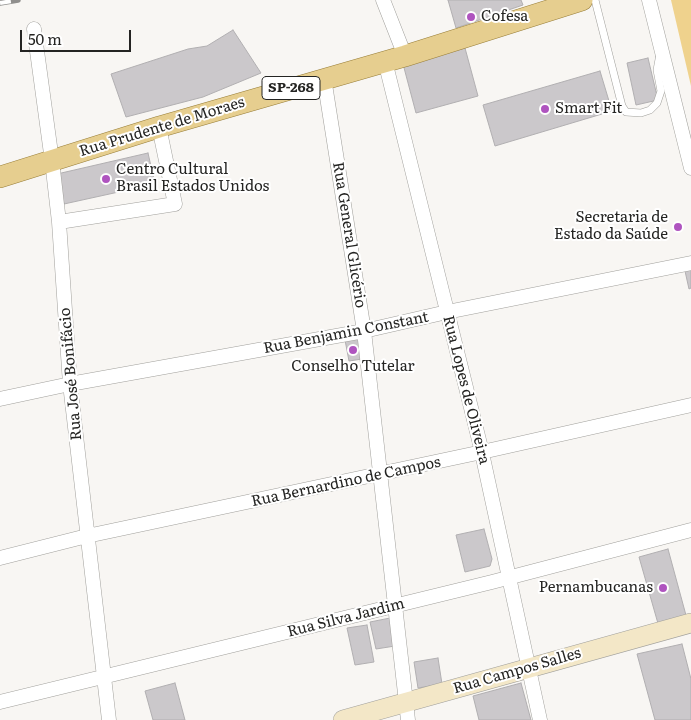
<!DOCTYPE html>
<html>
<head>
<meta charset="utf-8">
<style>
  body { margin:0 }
  #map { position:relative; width:691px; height:720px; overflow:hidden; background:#f8f6f3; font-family:Literata,serif }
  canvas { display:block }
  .scale { position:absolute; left:20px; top:30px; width:111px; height:22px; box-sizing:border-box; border:2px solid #242422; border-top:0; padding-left:6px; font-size:15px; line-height:18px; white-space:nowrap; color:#242422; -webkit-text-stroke:4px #fff; paint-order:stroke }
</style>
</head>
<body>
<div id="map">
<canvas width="691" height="720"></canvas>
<div class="scale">50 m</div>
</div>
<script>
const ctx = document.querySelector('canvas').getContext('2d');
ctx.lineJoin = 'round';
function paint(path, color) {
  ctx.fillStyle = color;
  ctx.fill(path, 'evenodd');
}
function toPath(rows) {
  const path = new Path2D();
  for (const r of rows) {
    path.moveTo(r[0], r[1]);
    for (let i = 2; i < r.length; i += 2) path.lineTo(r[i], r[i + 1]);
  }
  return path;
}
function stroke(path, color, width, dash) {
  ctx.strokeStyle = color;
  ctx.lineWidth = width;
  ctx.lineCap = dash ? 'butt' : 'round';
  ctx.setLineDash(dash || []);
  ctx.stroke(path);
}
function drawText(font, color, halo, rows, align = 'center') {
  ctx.font = font + ' Literata,serif';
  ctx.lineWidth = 4;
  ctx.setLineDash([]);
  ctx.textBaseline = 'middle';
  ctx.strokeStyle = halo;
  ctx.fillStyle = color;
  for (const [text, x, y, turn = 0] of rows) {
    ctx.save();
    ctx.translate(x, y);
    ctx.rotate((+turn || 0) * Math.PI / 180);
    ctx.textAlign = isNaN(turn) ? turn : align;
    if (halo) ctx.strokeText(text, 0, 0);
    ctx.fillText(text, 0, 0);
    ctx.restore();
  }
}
paint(toPath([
  [671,0,691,0,691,86]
]), '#efd28d');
const building = toPath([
  [448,0,521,0,523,5,456,28,448,0],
  [233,30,261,73,203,97,126,117,111,74,188,49,207,46,233,30],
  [465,48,478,96,416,113,403,64,465,48],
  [648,58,658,100,636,105,627,63,648,58],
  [600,71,612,111,495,146,483,105,600,71],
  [148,153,155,184,64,204,57,174,148,153],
  [691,269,691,288,689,289,685,271,691,269],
  [358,338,362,359,349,361,345,340,358,338],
  [484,529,492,559,490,566,465,572,456,535,484,529],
  [668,549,687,619,659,627,639,557,668,549],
  [390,618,395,646,376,649,370,622,390,618],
  [367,625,374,662,355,665,347,628,367,625],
  [682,644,691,679,691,720,655,720,637,654,682,644],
  [438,658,442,684,418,688,414,662,438,658],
  [175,683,185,720,153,720,145,691,175,683],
  [521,683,531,720,479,720,473,696,521,683]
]);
paint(building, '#cbc8cb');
stroke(building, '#b1afb1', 1);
const lane = toPath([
  [595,0,622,106,626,112,641,113,650,110,657,103,661,91,657,70,660,54]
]);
const street = toPath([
  [383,0,405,56],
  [649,0,691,168],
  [34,29,52,161,59,222,70,384,109,720],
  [385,61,480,444,540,720],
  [324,78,364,331,408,720],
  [59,222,175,204,159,127],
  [0,399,70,384,364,331,447,312,691,263],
  [0,558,87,536,482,452,691,405],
  [0,702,492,582,691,530]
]);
const secondary = toPath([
  [343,720,691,623]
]);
const primary = toPath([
  [0,177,159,127,405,56,582,0]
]);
stroke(lane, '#a1a09c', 8);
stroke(street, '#a1a09c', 15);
stroke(secondary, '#a1a09c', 20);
stroke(primary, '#987e38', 22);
stroke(lane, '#fff', 7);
stroke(street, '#fff', 14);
stroke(secondary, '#f3e7c7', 19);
stroke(primary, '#e6ce8f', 21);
const rail = toPath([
  [0,3,18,0]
]);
stroke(rail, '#908f8d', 5.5);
stroke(rail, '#fff', 4, [11]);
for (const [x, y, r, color] of [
  [471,17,5,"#af54bf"],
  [545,109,5,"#af54bf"],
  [106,179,5,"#af54bf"],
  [678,227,5,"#af54bf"],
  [353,350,5,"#af54bf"],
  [663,588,5,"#af54bf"]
]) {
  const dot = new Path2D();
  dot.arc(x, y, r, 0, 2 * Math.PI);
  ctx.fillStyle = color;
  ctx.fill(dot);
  stroke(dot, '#fff', 2);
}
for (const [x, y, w] of [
  [291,88,58]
]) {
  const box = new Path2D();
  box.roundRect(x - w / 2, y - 11.5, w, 23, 4);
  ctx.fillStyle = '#fff';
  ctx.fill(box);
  stroke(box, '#242422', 1);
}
drawText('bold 14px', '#242422', null, [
  ["SP-268",291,88]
]);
drawText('15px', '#242422', '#fff', [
  ["Cofesa",481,17],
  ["Smart Fit",555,109],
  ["Centro Cultural",116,170],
  ["Brasil Estados Unidos",116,187],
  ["Secretaria de",668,218,"right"],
  ["Estado da Saúde",668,235,"right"],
  ["Conselho Tutelar",353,367,"center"],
  ["Pernambucanas",653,588,"right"]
], 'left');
drawText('15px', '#242422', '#fff', [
  ["Rua Prudente de Moraes",162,127,-17],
  ["Rua General Glicério",349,235,81],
  ["Rua Benjamin Constant",346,333,-11],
  ["Rua José Bonifácio",71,374,-95],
  ["Rua Lopes de Oliveira",466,390,76],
  ["Rua Bernardino de Campos",346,482,-12],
  ["Rua Silva Jardim",346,618,-14],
  ["Rua Campos Salles",517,671,-16]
]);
</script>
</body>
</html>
